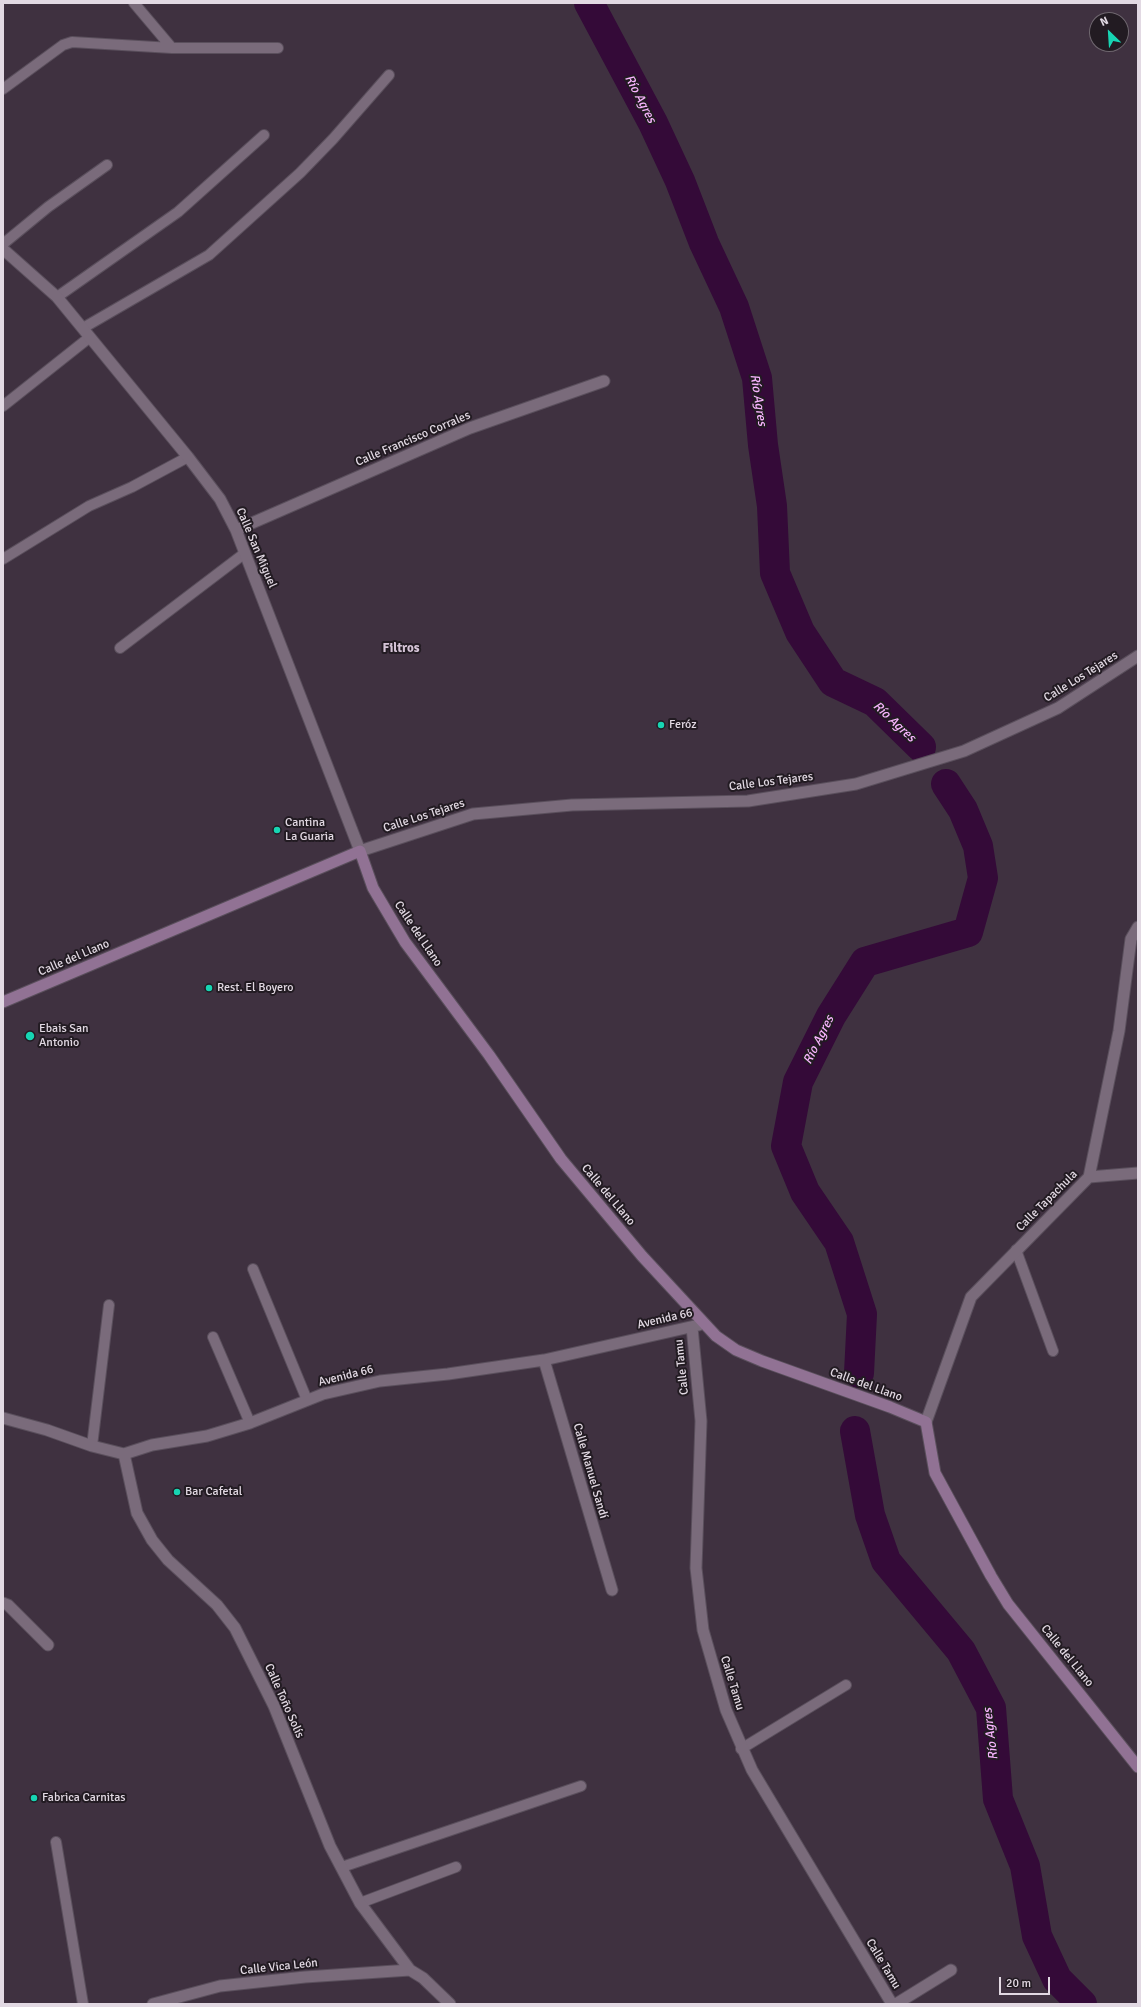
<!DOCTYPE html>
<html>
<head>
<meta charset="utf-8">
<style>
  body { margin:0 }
  #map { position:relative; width:1141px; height:2007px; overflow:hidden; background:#3f3140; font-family:Signika,sans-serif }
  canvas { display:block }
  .frame { position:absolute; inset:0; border:4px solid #e2d9e3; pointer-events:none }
  .north { position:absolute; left:1089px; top:12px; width:40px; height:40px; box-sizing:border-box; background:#221b22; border:1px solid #6f676f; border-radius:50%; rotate:335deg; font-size:11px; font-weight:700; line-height:16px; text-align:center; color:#e2d9e3 }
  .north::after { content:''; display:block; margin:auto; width:14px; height:18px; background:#17d5b3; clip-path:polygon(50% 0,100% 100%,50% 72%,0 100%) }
  .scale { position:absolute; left:999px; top:1977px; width:51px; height:18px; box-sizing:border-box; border:2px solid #e2d9e3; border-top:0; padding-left:5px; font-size:12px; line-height:14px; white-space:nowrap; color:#e2d9e3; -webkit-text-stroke:3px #221b22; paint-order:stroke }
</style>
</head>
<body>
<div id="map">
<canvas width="1141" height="2007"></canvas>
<div class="frame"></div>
<div class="north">N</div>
<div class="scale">20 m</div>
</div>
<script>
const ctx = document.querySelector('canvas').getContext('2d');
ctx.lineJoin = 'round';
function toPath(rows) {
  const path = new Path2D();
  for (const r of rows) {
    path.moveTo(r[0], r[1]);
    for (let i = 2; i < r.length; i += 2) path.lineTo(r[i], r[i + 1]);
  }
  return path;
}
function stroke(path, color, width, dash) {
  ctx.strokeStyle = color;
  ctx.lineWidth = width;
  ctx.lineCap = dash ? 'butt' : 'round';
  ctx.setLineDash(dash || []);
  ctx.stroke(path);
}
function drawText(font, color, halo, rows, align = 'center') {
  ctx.font = font + ' Signika,sans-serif';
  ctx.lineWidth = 4;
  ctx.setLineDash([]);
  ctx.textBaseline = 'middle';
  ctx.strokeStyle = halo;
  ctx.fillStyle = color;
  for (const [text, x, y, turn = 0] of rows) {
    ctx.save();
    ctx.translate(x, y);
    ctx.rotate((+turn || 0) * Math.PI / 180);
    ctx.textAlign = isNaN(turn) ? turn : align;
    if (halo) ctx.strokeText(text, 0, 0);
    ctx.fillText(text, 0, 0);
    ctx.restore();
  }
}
stroke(toPath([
  [589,3,653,123,680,181,704,243,734,307,757,378,763,445,772,506,775,573,800,632,833,682,875,702,921,747],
  [859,1373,862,1314,839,1242,805,1192,786,1146,798,1082,831,1016,865,962,968,932,983,878,978,846,963,810,946,784],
  [855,1431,870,1515,886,1561,961,1651,991,1708,998,1799,1025,1866,1037,1936,1057,1979,1082,2004]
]), '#340a38', 30);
const service = toPath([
  [134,3,172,48],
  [3,89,63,45,72,42,172,48,278,48],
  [3,244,48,207,107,165],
  [57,297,178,212,264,135],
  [83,328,209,255,300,173,333,139,389,75],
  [3,406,90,337],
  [3,559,89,506,132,487,188,457],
  [120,648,245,553],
  [1016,1250,1053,1351],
  [253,1269,307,1400],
  [213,1337,250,1423],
  [92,1446,109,1305],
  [741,1749,846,1685],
  [56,1842,83,2004],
  [342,1867,581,1786],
  [360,1903,456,1867]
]);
const minor = toPath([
  [3,249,57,297,188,457,220,499,236,530,360,851,473,814,572,805,748,801,856,784,964,751,1058,708,1138,656],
  [236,530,470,428,604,381],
  [1089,1177,1138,1173],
  [692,1327,701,1421,696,1568,703,1630,726,1710,752,1770,892,2004],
  [544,1360,612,1590],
  [3,1418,47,1430,92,1446,124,1454,152,1445,207,1436,250,1423,323,1394,380,1381,448,1374,544,1360,699,1325],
  [926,1422,971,1297,1089,1177,1119,1031,1131,939,1138,927],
  [124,1454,137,1513,152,1540,168,1560,217,1605,235,1628,274,1706,330,1846,360,1903,410,1970,423,1978,450,2004],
  [3,1603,8,1605,48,1645],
  [153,2004,220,1986,305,1977,410,1970],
  [896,2004,951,1970]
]);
const secondary = toPath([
  [3,1002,360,851,373,888,405,942,489,1055,561,1159,642,1256,716,1336,736,1350,762,1361,890,1407,926,1422,935,1473,991,1576,1008,1604,1138,1767]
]);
stroke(service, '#5a4f5c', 12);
stroke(minor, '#5a4f5c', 13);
stroke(secondary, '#5a4f5c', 13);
stroke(service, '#7a6b7b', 10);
stroke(minor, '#7a6b7b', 11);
stroke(secondary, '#917294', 11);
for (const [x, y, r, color] of [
  [661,725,4,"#17d5b3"],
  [277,830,4,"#17d5b3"],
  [209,988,4,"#17d5b3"],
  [30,1036,5,"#17d5b3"],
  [177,1492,4,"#17d5b3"],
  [34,1798,4,"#17d5b3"]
]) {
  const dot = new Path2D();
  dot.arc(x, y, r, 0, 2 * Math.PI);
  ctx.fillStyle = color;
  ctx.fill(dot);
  stroke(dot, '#221b22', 1.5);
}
drawText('12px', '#e2d9e3', '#221b22', [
  ["Calle Francisco Corrales",413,439,-23],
  ["Calle San Miguel",256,548,67],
  ["Calle Los Tejares",1081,677,-32],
  ["Calle Los Tejares",771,782,-7],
  ["Calle Los Tejares",424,816,-18],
  ["Calle del Llano",418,934,56],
  ["Calle del Llano",74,958,-23],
  ["Calle del Llano",608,1195,50],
  ["Calle Tapachula",1047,1201,-45],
  ["Avenida 66",665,1319,-13],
  ["Calle Tamu",682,1367,-96],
  ["Avenida 66",346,1376,-14],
  ["Calle del Llano",866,1385,20],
  ["Calle Manuel Sandí",590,1471,74],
  ["Calle del Llano",1067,1656,51],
  ["Calle Tamu",732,1683,73],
  ["Calle Toño Solís",284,1701,66],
  ["Calle Tamu",883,1964,59],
  ["Calle Vica León",279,1967,-6]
]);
drawText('12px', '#e2d9e3', '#221b22', [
  ["Feróz",669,725],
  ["Cantina",285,823],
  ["La Guaria",285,837],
  ["Rest. El Boyero",217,988],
  ["Ebais San",39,1029],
  ["Antonio",39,1043],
  ["Bar Cafetal",185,1492],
  ["Fabrica Carnitas",42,1798]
], 'left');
drawText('italic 13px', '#f7b4fd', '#221b22', [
  ["Río Agres",640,99,62],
  ["Río Agres",758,400,81],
  ["Río Agres",894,722,43],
  ["Río Agres",819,1040,-63],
  ["Río Agres",991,1734,-97]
]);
drawText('bold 13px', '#d4c3d6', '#221b22', [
  ["Filtros",401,649]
]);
</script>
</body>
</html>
